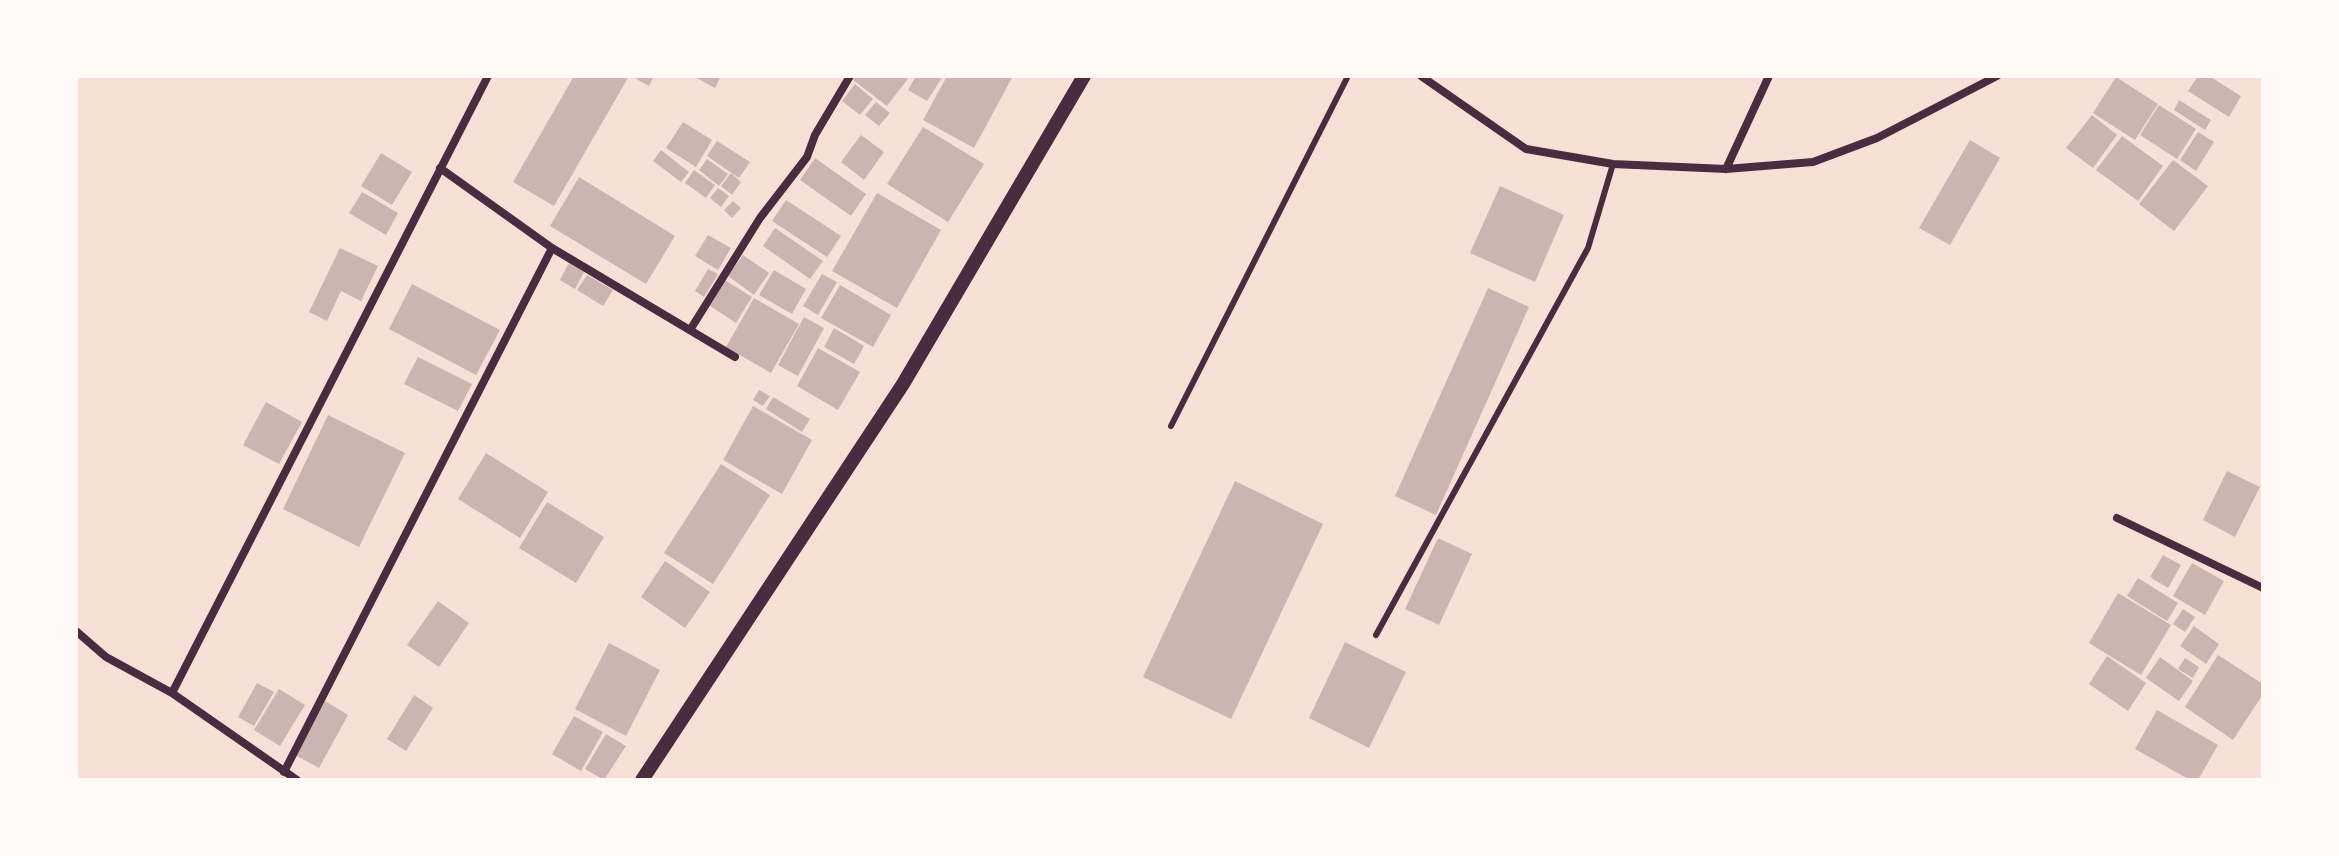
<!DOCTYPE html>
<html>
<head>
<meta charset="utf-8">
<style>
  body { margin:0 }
  #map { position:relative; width:2339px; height:856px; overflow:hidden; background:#f7e1d7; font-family:Jost,sans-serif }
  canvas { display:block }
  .frame { position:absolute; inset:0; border:78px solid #fffaf5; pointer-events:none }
</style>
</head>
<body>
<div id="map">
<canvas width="2339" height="856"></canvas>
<div class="frame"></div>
</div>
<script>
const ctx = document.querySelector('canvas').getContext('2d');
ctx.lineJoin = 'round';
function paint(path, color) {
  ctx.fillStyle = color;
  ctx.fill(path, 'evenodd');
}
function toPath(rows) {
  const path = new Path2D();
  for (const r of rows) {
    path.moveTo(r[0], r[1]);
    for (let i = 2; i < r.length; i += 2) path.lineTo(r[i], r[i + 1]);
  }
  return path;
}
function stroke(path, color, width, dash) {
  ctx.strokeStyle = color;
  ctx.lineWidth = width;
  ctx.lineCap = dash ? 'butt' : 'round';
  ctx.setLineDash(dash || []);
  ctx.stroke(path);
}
paint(toPath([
  [574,76,629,76,554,206,513,182],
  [631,76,654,76,649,86],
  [693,76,721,76,715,88],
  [856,76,910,76,887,106,853,80],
  [916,76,943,76,927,101,908,90],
  [947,76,1013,76,974,148,923,120],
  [2198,76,2209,76,2241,96,2229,117,2188,91],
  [2116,77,2158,104,2135,140,2093,113],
  [855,84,873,99,860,115,842,101],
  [2179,100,2211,120,2205,130,2174,110],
  [876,102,890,113,879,126,865,115],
  [2159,105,2196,129,2177,159,2140,135],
  [2092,115,2117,135,2093,168,2066,148],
  [683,122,712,140,696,167,666,148],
  [923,127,984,164,948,222,887,184],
  [2198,132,2214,142,2196,171,2180,160],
  [861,135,884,152,864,180,841,162],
  [2122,136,2163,166,2138,201,2096,170],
  [1970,140,2000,158,1950,245,1919,228],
  [717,141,750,162,739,178,707,156],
  [661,150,689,172,681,182,653,161],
  [381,153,412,172,392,205,361,186],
  [815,158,866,194,851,216,800,180],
  [707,159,728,174,719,186,699,170],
  [2173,160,2208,186,2174,231,2139,204],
  [694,170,715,185,706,198,685,183],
  [731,173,741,182,732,195,721,186],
  [579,177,675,236,646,284,550,226],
  [1500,186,1564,215,1535,282,1470,253],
  [718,188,729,196,721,207,710,198],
  [362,192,398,213,386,235,349,213],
  [877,193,941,230,897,308,832,271],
  [786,200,841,236,827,257,772,221],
  [733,201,741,208,732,218,724,210],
  [775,228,823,261,810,279,763,246],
  [708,235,731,248,718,270,695,256],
  [340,248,378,266,361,301,341,291,327,321,309,312],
  [743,255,769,273,754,295,728,276],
  [569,263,584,272,575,289,560,280],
  [708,269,718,274,704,297,695,291],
  [774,270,806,289,792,314,759,295],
  [822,274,837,282,818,315,803,306],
  [587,275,613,290,603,306,577,290],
  [725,280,752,297,736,323,710,306],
  [412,284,500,330,476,375,389,329],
  [840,285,891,315,873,347,821,318],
  [1488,288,1529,307,1436,515,1395,496],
  [754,298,799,324,771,373,726,347],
  [804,317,824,328,798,376,778,365],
  [834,328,864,346,854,364,824,347],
  [818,348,860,372,838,410,797,386],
  [418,357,472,384,458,411,404,384],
  [759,390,770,396,763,406,753,400],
  [773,397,810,419,802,432,766,409],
  [266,402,302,422,279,464,243,445],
  [753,406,812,440,782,494,723,460],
  [328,415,405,453,359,547,283,509],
  [486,453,548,492,520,538,458,499],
  [721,464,770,495,713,584,664,553],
  [2227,471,2260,487,2235,537,2203,520],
  [1235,481,1323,524,1231,719,1143,677],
  [547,502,604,537,576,583,519,548],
  [1438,538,1472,554,1439,625,1405,609],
  [2163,555,2181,565,2168,588,2150,577],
  [665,561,710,592,685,628,641,597],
  [2192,563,2224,581,2205,615,2173,596],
  [2138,578,2178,603,2167,621,2127,596],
  [2118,593,2171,625,2141,675,2089,643],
  [438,601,469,623,439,667,407,645],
  [2183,609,2195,617,2185,632,2173,624],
  [2194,626,2219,644,2206,664,2180,646],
  [1345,642,1406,672,1369,748,1309,718],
  [609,643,660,670,626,736,575,709],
  [2218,655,2263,684,2263,694,2233,740,2185,707],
  [2107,656,2146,683,2128,711,2089,684],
  [2160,657,2193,681,2179,701,2146,678],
  [2185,658,2199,667,2193,678,2178,669],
  [257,683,274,692,254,726,238,717],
  [279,689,305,705,280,746,254,730],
  [414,695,433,708,406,751,387,739],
  [325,701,348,715,319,768,295,755],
  [2157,710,2218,745,2198,780,2190,780,2135,749],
  [574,716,603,732,581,771,552,754],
  [606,734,626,746,604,780,585,769]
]), '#ccb4b1');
stroke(toPath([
  [1171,426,1348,76],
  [1376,635,1588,248,1613,164]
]), '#4a2c40', 6);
stroke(toPath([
  [1421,76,1526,149,1613,164,1726,169,1813,162,1877,138,1997,76],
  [440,168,552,248,735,357],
  [1726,169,1769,76],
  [690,330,760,218,807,157,815,135,850,76],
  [2117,518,2263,588],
  [76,631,106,657,172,693,297,780],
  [172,693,488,76],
  [284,772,552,248]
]), '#4a2c40', 8);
stroke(toPath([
  [642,780,903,384,1084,76]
]), '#4a2c40', 14);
</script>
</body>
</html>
